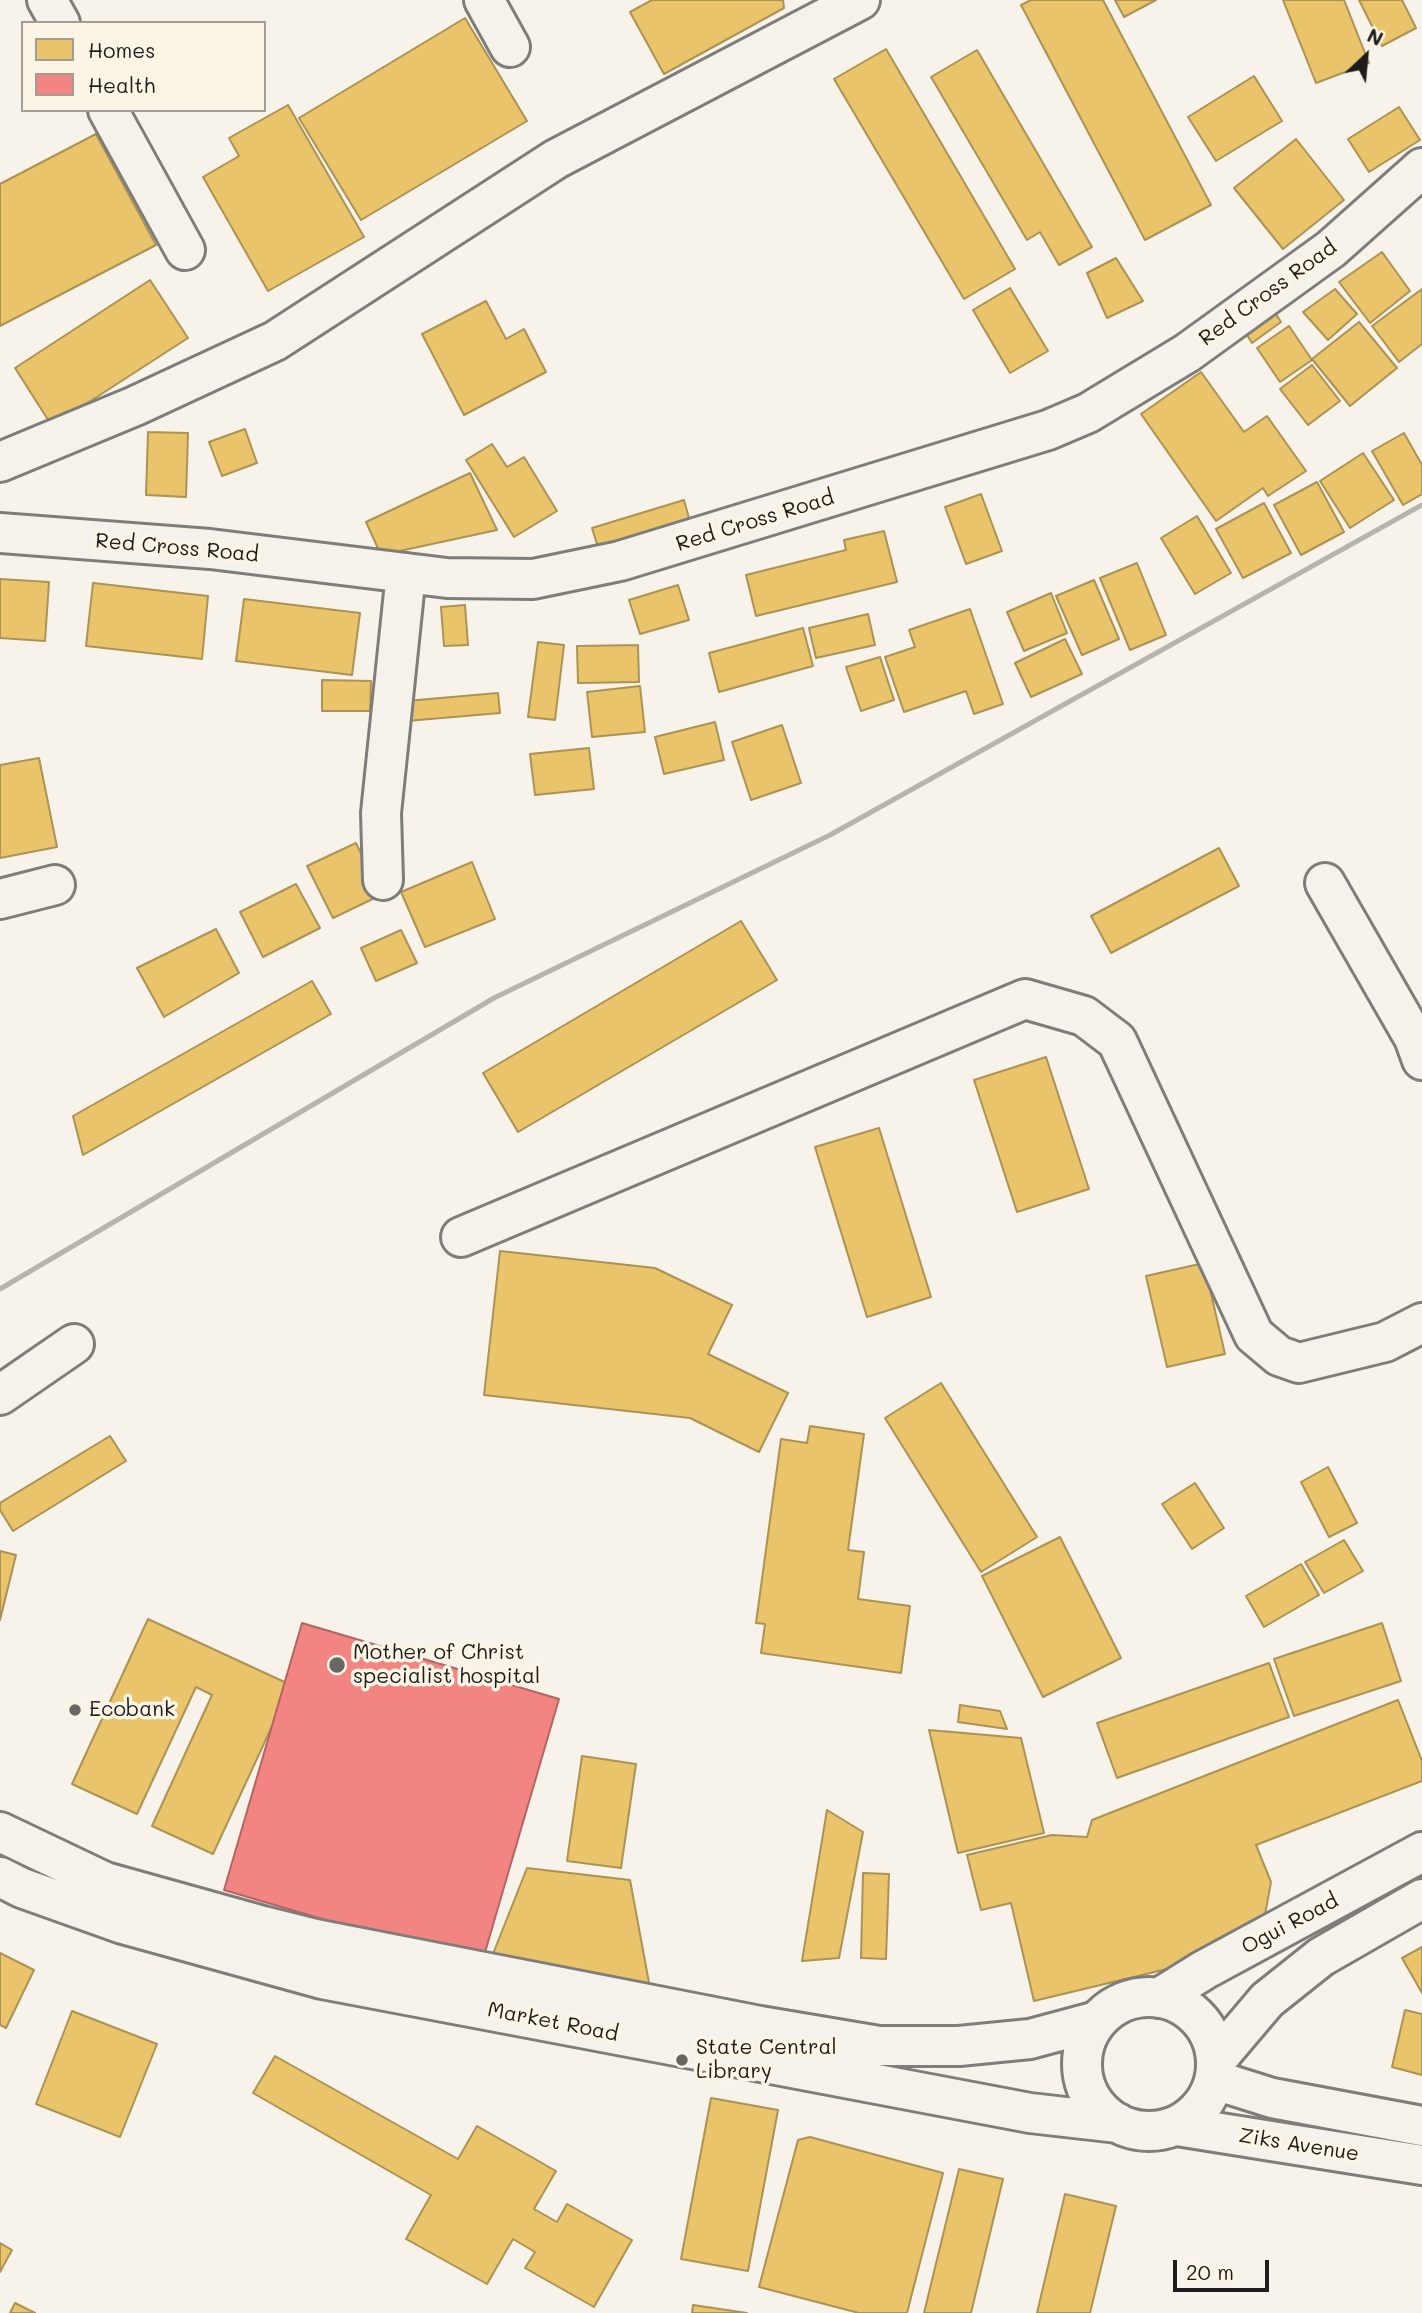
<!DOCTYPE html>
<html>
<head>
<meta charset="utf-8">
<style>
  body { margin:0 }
  #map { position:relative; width:1422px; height:2313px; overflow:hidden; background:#f7f3ea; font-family:Mali,sans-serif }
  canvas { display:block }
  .legend { position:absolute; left:21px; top:21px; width:245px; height:91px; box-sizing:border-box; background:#fcf5e5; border:2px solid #a29e95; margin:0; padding:9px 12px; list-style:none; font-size:21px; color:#1c1c1c }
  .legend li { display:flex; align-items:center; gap:14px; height:35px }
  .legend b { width:35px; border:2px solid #a29e95 }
  .north { position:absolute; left:1331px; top:21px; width:70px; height:70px; -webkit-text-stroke:5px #fcf5e5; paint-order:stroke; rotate:26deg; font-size:19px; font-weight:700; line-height:28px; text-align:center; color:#1c1c1c }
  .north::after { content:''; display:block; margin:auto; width:24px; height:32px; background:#1c1c1c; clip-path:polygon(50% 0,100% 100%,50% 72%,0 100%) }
  .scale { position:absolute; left:1173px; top:2260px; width:96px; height:32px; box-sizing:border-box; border:4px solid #1c1c1c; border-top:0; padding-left:9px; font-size:21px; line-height:24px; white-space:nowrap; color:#1c1c1c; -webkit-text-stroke:5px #fcf5e5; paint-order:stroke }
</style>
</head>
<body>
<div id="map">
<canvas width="1422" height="2313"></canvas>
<ul class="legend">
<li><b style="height:19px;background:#e9c46a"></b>Homes</li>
<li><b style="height:19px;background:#f28482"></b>Health</li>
</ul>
<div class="north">N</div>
<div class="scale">20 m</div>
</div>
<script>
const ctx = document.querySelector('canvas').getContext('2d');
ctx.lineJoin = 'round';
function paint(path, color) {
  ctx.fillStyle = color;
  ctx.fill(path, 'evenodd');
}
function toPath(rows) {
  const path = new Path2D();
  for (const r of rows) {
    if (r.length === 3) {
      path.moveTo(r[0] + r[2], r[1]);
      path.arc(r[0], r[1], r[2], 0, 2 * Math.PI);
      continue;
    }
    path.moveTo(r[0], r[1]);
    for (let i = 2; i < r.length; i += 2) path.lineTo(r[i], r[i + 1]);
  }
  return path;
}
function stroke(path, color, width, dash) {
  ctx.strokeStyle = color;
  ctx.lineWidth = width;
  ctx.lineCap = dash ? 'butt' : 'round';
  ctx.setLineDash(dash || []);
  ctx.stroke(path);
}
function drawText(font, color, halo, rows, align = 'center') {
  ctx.font = font + ' Mali,sans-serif';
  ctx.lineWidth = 7;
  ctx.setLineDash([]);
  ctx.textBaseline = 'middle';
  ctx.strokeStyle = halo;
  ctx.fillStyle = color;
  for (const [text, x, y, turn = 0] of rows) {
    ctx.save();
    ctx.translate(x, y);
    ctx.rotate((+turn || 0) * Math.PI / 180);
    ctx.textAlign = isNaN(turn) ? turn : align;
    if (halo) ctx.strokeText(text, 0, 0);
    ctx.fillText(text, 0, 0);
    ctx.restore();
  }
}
const homes = toPath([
  [652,0,783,0,784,8,664,74,630,12,652,0],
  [1031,0,1103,0,1211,205,1145,240,1021,5,1031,0],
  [1115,0,1156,0,1124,17,1115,0],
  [1283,0,1344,0,1369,63,1316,83,1283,0],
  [1359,0,1402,0,1416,28,1382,46,1359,0],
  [465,18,527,121,361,220,299,118,465,18],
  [886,49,1015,269,964,299,834,79,886,49],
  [977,50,1092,247,1059,265,1040,232,1027,240,931,77,977,50],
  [1254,76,1282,121,1216,161,1188,117,1254,76],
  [288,105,364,237,268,291,203,177,239,156,229,138,288,105],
  [1399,107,1420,140,1369,172,1348,139,1399,107],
  [96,134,156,245,0,326,0,184,96,134],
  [1296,139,1344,200,1283,249,1234,188,1296,139],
  [1382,252,1410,291,1370,323,1339,282,1382,252],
  [1116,258,1143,301,1107,318,1087,273,1116,258],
  [150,280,188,338,52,426,15,368,150,280],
  [1010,288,1048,351,1010,373,973,310,1010,288],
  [1335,289,1357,314,1328,340,1303,312,1335,289],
  [1422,289,1422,344,1399,362,1372,326,1422,289],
  [486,301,506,339,524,329,546,372,464,415,422,334,486,301],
  [1272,308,1281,322,1252,343,1243,329,1272,308],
  [1359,322,1397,368,1350,406,1312,359,1359,322],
  [1289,326,1312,360,1280,382,1257,348,1289,326],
  [1312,365,1340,401,1308,425,1280,389,1312,365],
  [1201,372,1244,432,1267,416,1306,471,1268,496,1263,488,1216,521,1141,414,1201,372],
  [245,429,257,463,222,476,209,442,245,429],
  [148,432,188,433,186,497,146,495,148,432],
  [1404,433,1422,465,1422,494,1403,505,1372,451,1404,433],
  [492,444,507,467,524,457,557,511,514,537,466,460,492,444],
  [1363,453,1394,500,1350,528,1320,481,1363,453],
  [470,473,497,530,381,555,366,522,470,473],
  [1317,482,1344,532,1301,555,1274,505,1317,482],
  [981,494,1002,551,966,564,945,507,981,494],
  [684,500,692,529,601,557,592,528,684,500],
  [1264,503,1291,553,1243,578,1216,529,1264,503],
  [1197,516,1231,573,1195,594,1161,538,1197,516],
  [884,531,897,582,756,616,746,575,846,550,844,540,884,531],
  [1137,563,1166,635,1130,650,1100,578,1137,563],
  [0,579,49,582,45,641,0,638,0,579],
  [1094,580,1119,639,1082,655,1056,596,1094,580],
  [93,583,208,596,202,659,86,646,93,583],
  [678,585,689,620,640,634,629,600,678,585],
  [1051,593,1067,633,1024,651,1007,612,1051,593],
  [244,599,360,613,352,675,236,661,244,599],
  [465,605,468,645,444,646,441,607,465,605],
  [970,609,1003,704,974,714,966,691,904,712,885,657,915,647,909,630,970,609],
  [868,614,875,645,816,658,809,628,868,614],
  [803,628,813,666,719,692,709,653,803,628],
  [1065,639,1082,674,1031,697,1015,663,1065,639],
  [538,642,564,645,555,720,528,717,538,642],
  [638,645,639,682,578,683,577,646,638,645],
  [880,657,894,700,861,711,846,667,880,657],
  [322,680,371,681,370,711,322,711,322,680],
  [640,686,645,732,592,737,587,692,640,686],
  [498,693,500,713,407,721,406,701,498,693],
  [715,722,724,760,664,774,655,737,715,722],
  [782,725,801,783,751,800,732,742,782,725],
  [589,748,594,789,535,795,530,754,589,748],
  [39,758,57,847,0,858,0,765,39,758],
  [356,843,381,895,333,918,307,866,356,843],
  [1219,848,1239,886,1111,953,1091,916,1219,848],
  [472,862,495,919,425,947,401,892,472,862],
  [296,884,320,928,263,957,240,912,296,884],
  [741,921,777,980,518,1132,483,1073,741,921],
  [216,929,239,973,164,1017,137,968,216,929],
  [401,930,417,963,376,981,361,948,401,930],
  [312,981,331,1014,83,1155,73,1116,312,981],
  [1046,1057,1089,1189,1017,1212,974,1080,1046,1057],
  [879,1128,931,1297,867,1317,815,1147,879,1128],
  [500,1251,655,1268,732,1305,708,1354,788,1393,759,1452,690,1418,484,1395,500,1251],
  [1204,1263,1225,1354,1167,1367,1146,1276,1204,1263],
  [941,1383,1037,1537,981,1572,885,1418,941,1383],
  [810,1426,864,1434,848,1550,864,1552,858,1599,910,1606,901,1673,761,1653,765,1624,756,1623,781,1439,807,1443,810,1426],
  [110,1436,126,1461,13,1531,0,1510,0,1503,110,1436],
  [1328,1467,1357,1523,1329,1537,1301,1482,1328,1467],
  [1195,1483,1224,1528,1192,1549,1162,1504,1195,1483],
  [1060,1537,1121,1658,1043,1697,982,1576,1060,1537],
  [1344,1540,1363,1571,1324,1593,1305,1562,1344,1540],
  [0,1551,16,1555,0,1620,0,1551],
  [1301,1564,1319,1595,1264,1627,1246,1596,1301,1564],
  [148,1619,291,1685,213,1854,152,1826,212,1695,196,1687,137,1814,72,1784,148,1619],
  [1382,1623,1401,1681,1294,1716,1274,1659,1382,1623],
  [1269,1663,1289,1717,1117,1778,1097,1723,1269,1663],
  [1398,1700,1422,1761,1422,1781,1256,1845,1271,1882,1264,1920,1196,1962,1034,2001,1011,1903,981,1910,967,1855,1052,1835,1087,1837,1092,1820,1398,1700],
  [960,1705,1000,1711,1007,1729,958,1722,960,1705],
  [929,1730,1021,1738,1044,1833,958,1853,929,1730],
  [582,1756,636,1764,621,1868,567,1861,582,1756],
  [827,1810,863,1832,839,1958,802,1961,827,1810],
  [527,1868,630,1880,650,1988,489,1964,527,1868],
  [863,1873,889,1874,886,1959,861,1958,863,1873],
  [1422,1947,1422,1993,1402,1958,1422,1947],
  [0,1953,34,1970,6,2028,0,2025,0,1953],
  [1405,2010,1422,2014,1422,2075,1392,2067,1405,2010],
  [72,2011,157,2044,120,2137,36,2104,72,2011],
  [275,2056,458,2159,477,2126,556,2171,534,2209,557,2222,567,2204,632,2240,594,2307,525,2268,535,2252,513,2239,487,2284,406,2239,431,2195,253,2093,275,2056],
  [711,2098,778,2110,748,2271,681,2259,711,2098],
  [810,2137,943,2173,907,2313,859,2313,759,2287,798,2140,810,2137],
  [959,2169,1003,2179,971,2313,924,2313,959,2169],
  [1065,2194,1116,2206,1090,2313,1037,2313,1065,2194],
  [0,2243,12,2250,0,2272,0,2243],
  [15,2303,35,2313,10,2313,15,2303],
  [693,2305,747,2313,692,2313,693,2305]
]);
paint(homes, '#e9c46a');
stroke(homes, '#ac9253', 2);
const health = toPath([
  [302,1623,559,1699,481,1966,224,1890,302,1623]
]);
paint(health, '#f28482');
stroke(health, '#b26563', 2);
const minor = toPath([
  [47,0,60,23],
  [484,0,510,47],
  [108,110,185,250],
  [0,462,135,406,275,341,556,159,860,0],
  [0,533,210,549,447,578,533,579,620,561,1048,430,1088,413,1187,353,1331,249,1422,168],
  [383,880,381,813,406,573],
  [1325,883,1414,1038,1422,1060],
  [0,899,55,885],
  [461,1237,1025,999,1084,1016,1117,1041,1254,1335,1279,1356,1299,1363,1385,1342,1422,1323],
  [0,1395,74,1344]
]);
const major = toPath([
  [0,1832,105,1882,263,1926,315,1939,760,2026,879,2046,959,2046,1030,2039,1097,2021],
  [0,1877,22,1888,123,1924,322,1979,1030,2113,1118,2123],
  [1149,2064,67],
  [1159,1998,1204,1970,1422,1852],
  [1217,2059,1267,2000,1321,1957,1422,1899],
  [1215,2080,1272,2098,1422,2126],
  [1177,2126,1422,2165]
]);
stroke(minor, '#7f7d79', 44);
stroke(major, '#7f7d79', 44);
stroke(minor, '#f5f2ec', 38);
stroke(major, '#f5f2ec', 38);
stroke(toPath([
  [0,1289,494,998,830,835,1422,505]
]), '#b6b4af', 5);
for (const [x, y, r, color] of [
  [337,1665,9,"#696764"],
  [75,1710,7,"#696764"],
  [682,2060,7,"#696764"]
]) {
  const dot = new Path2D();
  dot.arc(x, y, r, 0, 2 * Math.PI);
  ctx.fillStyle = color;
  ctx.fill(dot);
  stroke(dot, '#fcf5e5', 2.5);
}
drawText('21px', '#1c1c1c', '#fcf5e5', [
  ["Red Cross Road",1268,293,-36],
  ["Red Cross Road",755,521,-17],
  ["Red Cross Road",177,548,5],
  ["Ogui Road",1290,1924,-28],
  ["Market Road",553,2022,11],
  ["Ziks Avenue",1299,2145,9]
]);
drawText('21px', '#1c1c1c', '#fcf5e5', [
  ["Mother of Christ",353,1653],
  ["specialist hospital",353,1677],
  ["Ecobank",89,1710],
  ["State Central",696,2048],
  ["Library",696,2072]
], 'left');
</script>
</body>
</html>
